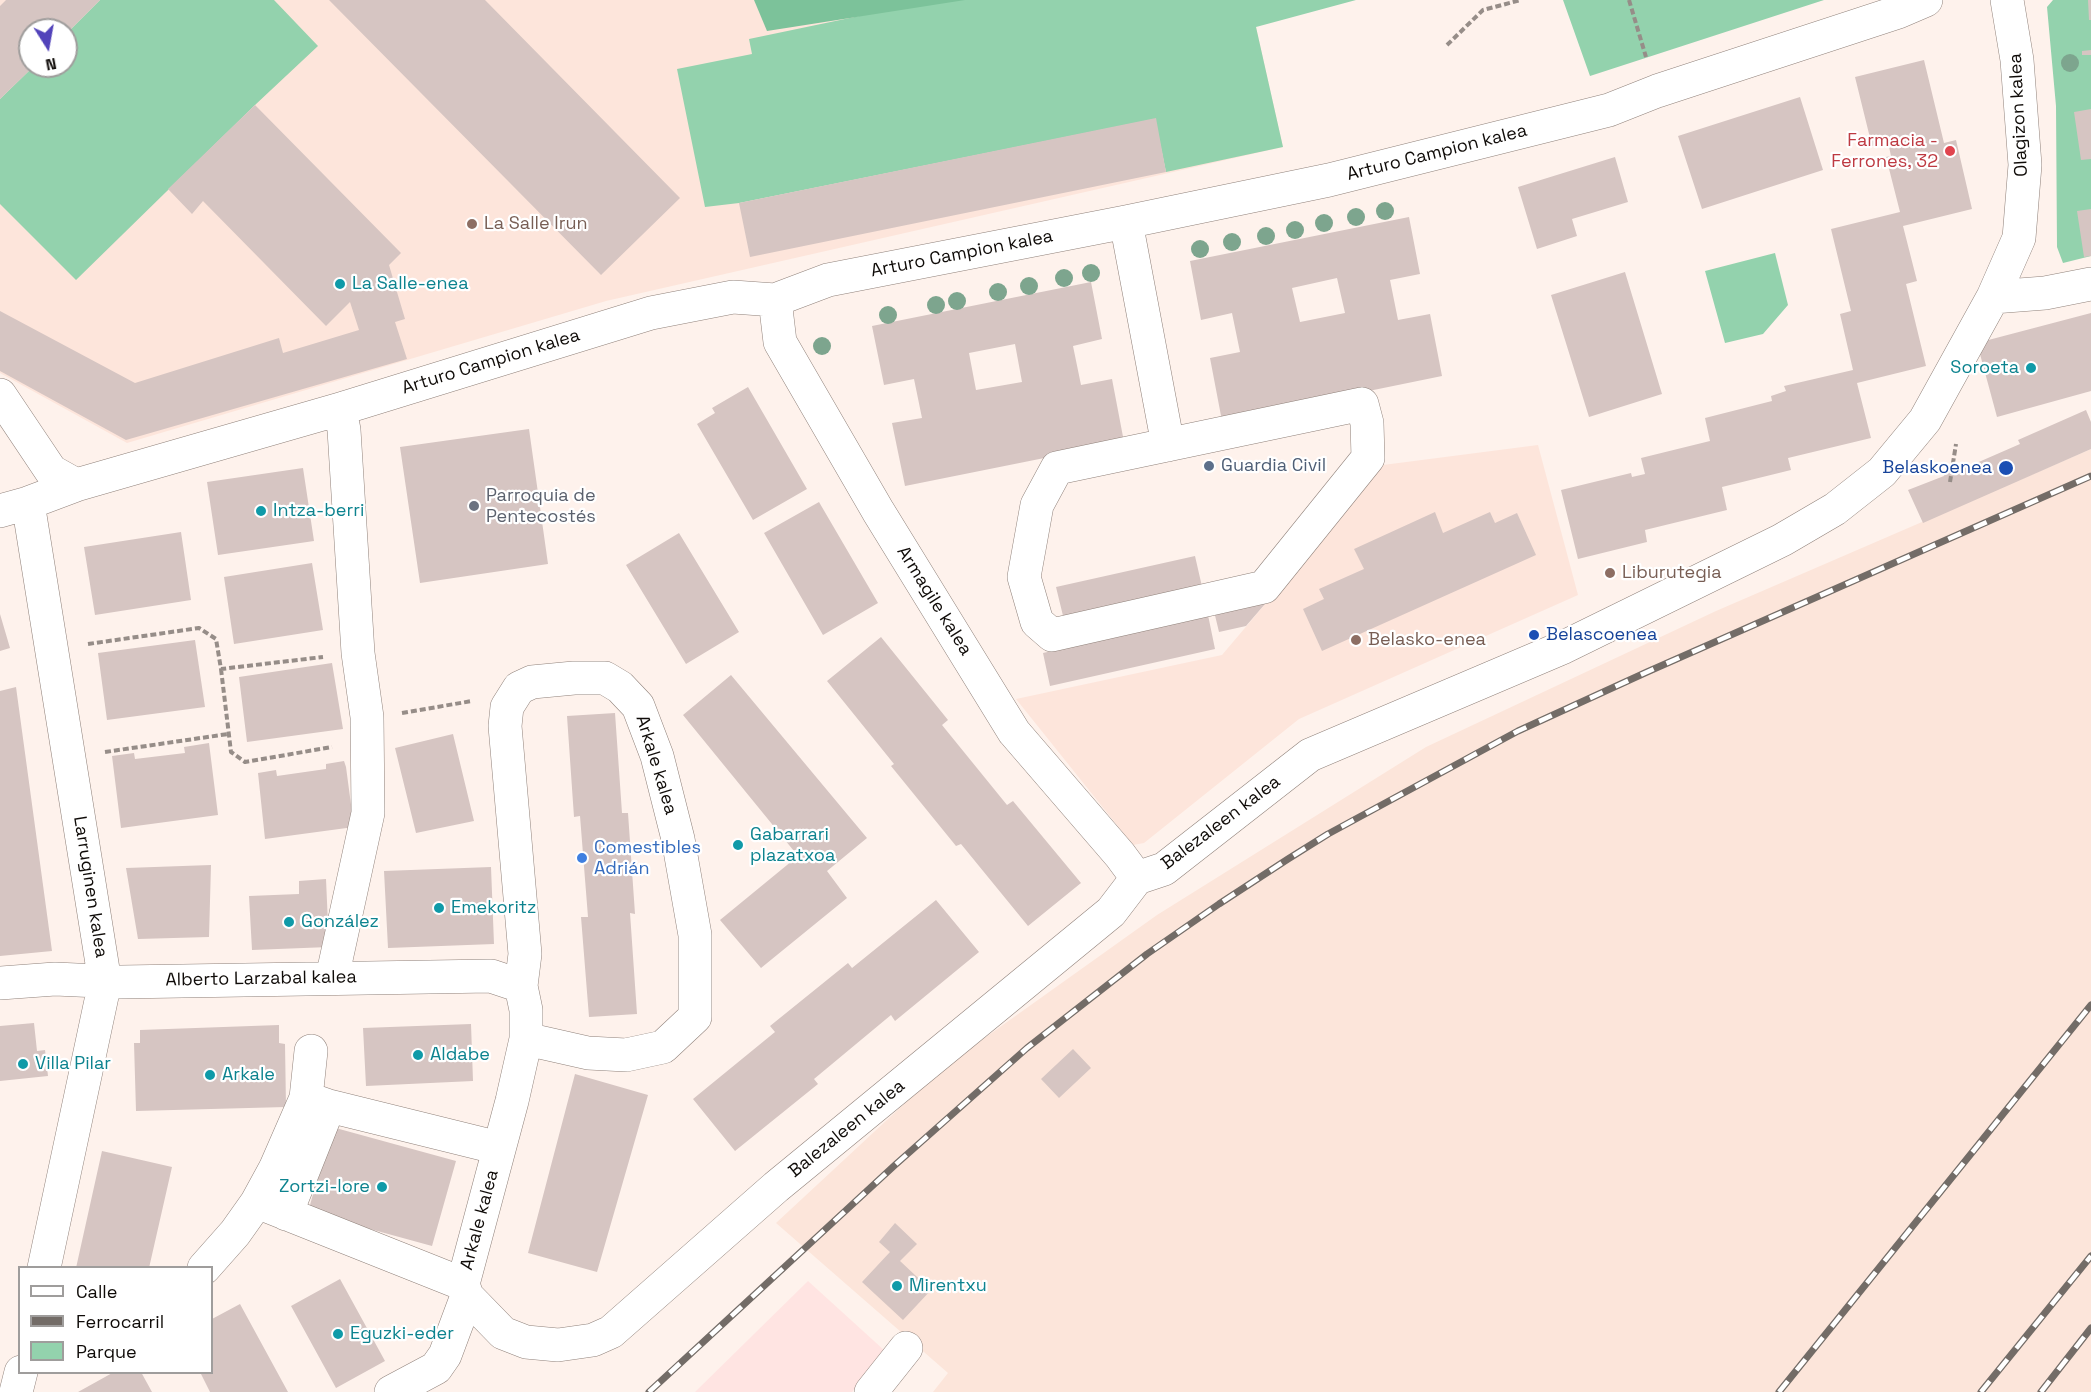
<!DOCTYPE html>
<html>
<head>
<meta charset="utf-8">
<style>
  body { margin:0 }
  #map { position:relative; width:2091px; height:1392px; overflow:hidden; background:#fef2ec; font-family:"Space Grotesk",sans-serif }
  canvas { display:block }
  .legend { position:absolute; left:18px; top:1266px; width:195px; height:108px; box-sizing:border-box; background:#fff; border:2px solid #9f9d9c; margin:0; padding:8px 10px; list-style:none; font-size:18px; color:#0f0b08 }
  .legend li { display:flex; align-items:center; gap:12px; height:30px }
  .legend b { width:30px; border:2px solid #9f9d9c }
  .north { position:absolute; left:18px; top:18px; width:60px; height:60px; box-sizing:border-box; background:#fff; border:2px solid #9f9d9c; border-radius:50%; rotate:169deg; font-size:16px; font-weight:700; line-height:24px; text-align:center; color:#0f0b08 }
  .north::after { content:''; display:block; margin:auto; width:21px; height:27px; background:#5243ba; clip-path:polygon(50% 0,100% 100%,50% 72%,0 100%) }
</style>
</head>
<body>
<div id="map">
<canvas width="2091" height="1392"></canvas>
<ul class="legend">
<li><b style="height:8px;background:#fff"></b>Calle</li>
<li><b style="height:8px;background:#736c67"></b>Ferrocarril</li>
<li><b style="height:16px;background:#93d2ad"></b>Parque</li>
</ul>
<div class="north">N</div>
</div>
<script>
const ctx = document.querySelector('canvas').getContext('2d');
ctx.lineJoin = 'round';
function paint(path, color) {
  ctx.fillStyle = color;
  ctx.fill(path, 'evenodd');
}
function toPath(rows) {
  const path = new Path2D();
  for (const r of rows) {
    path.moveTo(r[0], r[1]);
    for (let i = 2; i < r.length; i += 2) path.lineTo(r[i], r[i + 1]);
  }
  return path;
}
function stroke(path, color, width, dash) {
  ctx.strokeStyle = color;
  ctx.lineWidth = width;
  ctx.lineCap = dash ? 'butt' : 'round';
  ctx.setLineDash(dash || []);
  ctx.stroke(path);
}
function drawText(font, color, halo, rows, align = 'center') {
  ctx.font = font + ' "Space Grotesk",sans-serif';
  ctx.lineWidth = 4.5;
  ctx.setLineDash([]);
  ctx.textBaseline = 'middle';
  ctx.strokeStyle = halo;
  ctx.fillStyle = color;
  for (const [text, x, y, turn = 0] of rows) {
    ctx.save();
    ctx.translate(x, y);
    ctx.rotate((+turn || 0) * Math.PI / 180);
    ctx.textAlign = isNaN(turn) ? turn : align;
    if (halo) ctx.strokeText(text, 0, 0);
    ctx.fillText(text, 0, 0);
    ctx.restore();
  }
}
paint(toPath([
  [2091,449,2091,1392,933,1392,948,1373,776,1223,944,1067,1157,915,1426,747,1716,611]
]), '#fce5da');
paint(toPath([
  [808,1281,885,1351,852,1392,695,1392]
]), '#ffe4e2');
paint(toPath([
  [0,0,1250,0,1283,147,606,301,127,443,0,373],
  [30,30,66,30,66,66,30,66],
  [1538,445,1578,595,1299,719,1144,843,1133,845,1016,699,1222,655,1383,465]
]), '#fde5db');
paint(toPath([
  [100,0,274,0,318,46,255,105,76,280,0,204,0,99,34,66,66,66,66,34],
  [936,0,1356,0,1256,27,1283,147,1166,172,1155,119,739,203,705,207,677,69,752,54,749,39],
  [1563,0,1824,0,1590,76],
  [2053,0,2091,0,2091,256,2063,263,2057,247,2056,106,2047,7],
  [1775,253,1788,305,1763,334,1725,343,1705,271]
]), '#93d2ad');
paint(toPath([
  [754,0,965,0,767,31]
]), '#7cc29a');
paint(toPath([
  [6,0,100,0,66,34,66,30,30,30,30,66,34,66,0,99,0,6],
  [329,0,485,0,680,198,601,275],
  [2088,0,2091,0,2091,20,2089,20],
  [2091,50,2091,55,2082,55,2082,51],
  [1924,60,1944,143,1956,140,1972,209,1903,226,1917,281,1906,284,1926,366,1857,383,1871,438,1788,458,1791,470,1722,487,1727,510,1645,530,1647,542,1578,559,1561,490,1631,473,1632,477,1645,474,1641,458,1710,441,1705,418,1772,401,1771,396,1786,391,1784,386,1853,370,1840,314,1851,311,1831,229,1900,212,1886,157,1891,156,1888,142,1872,146,1855,77],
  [1800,97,1823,170,1702,209,1678,136],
  [255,105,401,253,389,265,405,319,395,322,407,359,126,440,0,371,0,311,135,383,279,338,283,353,359,330,350,302,326,326,203,201,192,214,168,189],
  [2091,109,2091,159,2081,160,2074,112],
  [1156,118,1166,172,750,257,739,203],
  [1615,157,1628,202,1572,219,1577,236,1537,249,1518,187],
  [2091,209,2091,256,2084,257,2077,211],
  [1409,217,1420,274,1390,280,1398,320,1430,314,1442,376,1222,421,1210,358,1240,352,1232,313,1201,320,1190,261],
  [1337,278,1345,313,1300,322,1292,288],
  [1625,272,1662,394,1589,417,1551,295],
  [1091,282,1102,339,1073,346,1081,385,1112,379,1124,442,905,486,892,423,922,418,914,379,884,385,872,326],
  [1015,344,1022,382,976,390,969,353],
  [2091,313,2091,391,1997,417,1977,343],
  [748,387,807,489,753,520,697,424,715,413,712,408],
  [2086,410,2091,422,2091,449,1923,523,1908,490,1944,476,1943,472,1964,465,1965,468,2020,444,2018,440],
  [529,429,548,564,420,583,400,447],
  [303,468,314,541,218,555,207,482],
  [819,502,878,603,823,635,764,533],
  [1435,512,1443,533,1490,512,1495,523,1517,513,1536,555,1322,651,1303,609,1324,599,1319,589,1364,569,1354,549],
  [181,532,191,600,95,615,84,547],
  [679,533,739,632,686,664,626,565],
  [1195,556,1203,591,1065,624,1056,587],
  [312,563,323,630,234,644,224,577],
  [1263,596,1265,604,1246,626,1219,632,1213,607],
  [0,614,10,648,0,651],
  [1208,615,1215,649,1050,686,1043,653],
  [881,637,948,720,942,725,1007,805,1013,801,1081,883,1028,926,961,844,956,846,891,766,894,764,827,681],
  [195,640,205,707,107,720,98,653],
  [332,663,343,729,247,742,239,677],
  [731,675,867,838,827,871,847,898,761,968,720,920,798,856,683,715],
  [16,687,52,951,0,956,0,691],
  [615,713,622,813,628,813,635,914,630,913,637,1014,589,1017,581,917,588,917,580,816,574,817,567,716],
  [453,734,474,821,416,833,395,748],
  [209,743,218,815,121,828,112,756,134,753,135,759,185,753,184,747],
  [344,761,346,767,354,827,265,839,258,773,276,770,277,776,326,769,326,764],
  [211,865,209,937,138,939,126,868],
  [491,867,494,944,388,948,384,871],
  [326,879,329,947,252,950,249,896,299,894,299,881],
  [936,900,979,952,895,1021,891,1015,814,1079,818,1084,735,1151,693,1099,775,1032,770,1026,848,963,852,968],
  [34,1023,37,1051,45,1050,48,1076,0,1081,0,1026],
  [471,1024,473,1081,366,1086,363,1028],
  [279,1025,279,1043,285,1044,286,1107,136,1111,134,1043,140,1043,140,1030],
  [1073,1049,1091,1068,1059,1098,1041,1079],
  [575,1074,648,1095,597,1272,528,1253],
  [332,1127,456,1161,432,1246,308,1212],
  [102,1151,172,1167,149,1268,76,1268],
  [895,1223,917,1244,900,1261,931,1290,903,1320,862,1282,890,1252,879,1242],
  [340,1279,385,1361,336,1388,291,1306],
  [240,1304,288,1392,210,1392,200,1372,212,1372,212,1319],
  [114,1372,141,1372,152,1392,78,1392]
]), '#d6c5c2');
const minor = toPath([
  [1126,222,1168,445],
  [1993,297,2045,293,2091,284],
  [775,300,780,342,878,511,1014,732,1120,855,1137,878],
  [0,395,51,471,76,485],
  [1362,404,1367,423,1368,458,1264,587,1052,635,1037,622,1024,577,1037,505,1057,468,1362,404],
  [28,503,105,982,44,1268],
  [0,511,28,503,76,485,340,409,651,313,733,297,775,300,828,280,1126,222,1329,180,1609,110,1657,91,1898,12,1926,0],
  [332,978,368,813,367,717,358,653,344,430,340,409],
  [0,983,55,979,121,982,491,976,521,986],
  [526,1039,588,1053,626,1055,663,1047,695,1017,695,935,678,839,657,756,638,706,620,687,605,678,574,678,532,682,519,688,507,707,505,726,525,954,521,986,526,1010,526,1039,512,1101,463,1284,467,1296,503,1333,526,1342,558,1345,593,1340,611,1332,776,1187,1111,912,1137,878,1164,869,1310,755,1564,647,1782,540,1835,509,1882,472,1925,420,1993,297,2019,238,2025,165,2017,60,2007,0],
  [306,1098,329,1106,499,1148],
  [257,1202,463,1284],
  [286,1214,329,1106],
  [204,1268,235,1233,257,1202,275,1169,306,1098,311,1051],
  [16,1392,21,1372],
  [391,1392,436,1368,445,1355,467,1296],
  [871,1392,906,1348]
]);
stroke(minor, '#90827b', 34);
stroke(toPath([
  [1629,0,1646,57],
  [1447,45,1483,10,1521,0],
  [1950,482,1956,444],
  [88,644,199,628,216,639,221,669,323,657],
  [221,669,231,752,245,762,332,747],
  [402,713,472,701],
  [105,752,228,734]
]), '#968d88', 4, [6, 3]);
stroke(minor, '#fff', 33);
const rail = toPath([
  [649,1392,895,1165,1027,1048,1147,954,1219,904,1288,859,1328,834,1518,731,1647,672,2091,476],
  [1779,1392,2091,1005],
  [1981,1392,2091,1256],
  [2041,1392,2091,1328]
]);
stroke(rail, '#736c67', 7);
stroke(rail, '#fff', 4.5, [14]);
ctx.fillStyle = '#7da58e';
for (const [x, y] of [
  [2070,63],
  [1385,211],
  [1356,217],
  [1324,223],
  [1295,230],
  [1266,236],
  [1232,242],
  [1200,249],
  [1091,273],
  [1064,278],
  [1029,286],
  [998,292],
  [957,301],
  [936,305],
  [888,315],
  [822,346]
]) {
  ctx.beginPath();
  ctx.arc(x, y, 9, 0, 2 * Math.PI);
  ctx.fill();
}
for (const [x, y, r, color] of [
  [1950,151,6,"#e0444e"],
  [472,224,6,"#8d6e63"],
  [340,284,6,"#0f9aa8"],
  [2031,368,6,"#0f9aa8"],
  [1209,466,6,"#5c6f8a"],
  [2006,468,8,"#1a4fb4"],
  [474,506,6,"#6b7280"],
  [261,511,6,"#0f9aa8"],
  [1610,573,6,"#8d6e63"],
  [1534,635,6,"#1a4fb4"],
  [1356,640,6,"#8d6e63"],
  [738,845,6,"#0f9aa8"],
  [582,858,6,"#3f7fe0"],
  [439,908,6,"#0f9aa8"],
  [289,922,6,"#0f9aa8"],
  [418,1055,6,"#0f9aa8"],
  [23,1064,6,"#0f9aa8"],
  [210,1075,6,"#0f9aa8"],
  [382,1187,6,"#0f9aa8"],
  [897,1286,6,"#0f9aa8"],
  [338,1334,6,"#0f9aa8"]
]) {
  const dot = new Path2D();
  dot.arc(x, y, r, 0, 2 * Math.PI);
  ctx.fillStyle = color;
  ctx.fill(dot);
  stroke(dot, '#fff', 2);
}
drawText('18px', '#0f0b08', '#fff', [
  ["Olagizon kalea",2019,115,-93],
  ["Arturo Campion kalea",1437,153,-14],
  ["Arturo Campion kalea",962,254,-11],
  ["Arturo Campion kalea",491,362,-17],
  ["Armagile kalea",934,601,58],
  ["Arkale kalea",656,765,73],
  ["Balezaleen kalea",1221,823,-37],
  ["Larruginen kalea",90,887,81],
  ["Alberto Larzabal kalea",261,979,-1],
  ["Balezaleen kalea",847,1129,-39],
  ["Arkale kalea",480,1220,-75]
]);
drawText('18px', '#be3a42', '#fff', [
  ["Farmacia -",1938,141],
  ["Ferrones, 32",1938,162]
], 'right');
drawText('18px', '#785e54', '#fff', [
  ["La Salle Irun",484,224],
  ["Liburutegia",1622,573],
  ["Belasko-enea",1368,640]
], 'left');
drawText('18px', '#0d838f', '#fff', [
  ["La Salle-enea",352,284],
  ["Soroeta",2019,368,"right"],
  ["Intza-berri",273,511],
  ["Gabarrari",750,835],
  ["plazatxoa",750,856],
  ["Emekoritz",451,908],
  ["González",301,922],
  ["Aldabe",430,1055],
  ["Villa Pilar",35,1064],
  ["Arkale",222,1075],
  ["Zortzi-lore",370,1187,"right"],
  ["Mirentxu",909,1286],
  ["Eguzki-eder",350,1334]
], 'left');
drawText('18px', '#4e5e75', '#fff', [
  ["Guardia Civil",1221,466]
], 'left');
drawText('18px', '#164399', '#fff', [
  ["Belaskoenea",1992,468],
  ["Belascoenea",1546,635,"left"]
], 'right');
drawText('18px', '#5b616d', '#fff', [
  ["Parroquia de",486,496],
  ["Pentecostés",486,517]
], 'left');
drawText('18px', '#366cbe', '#fff', [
  ["Comestibles",594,848],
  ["Adrián",594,869]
], 'left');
</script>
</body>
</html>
